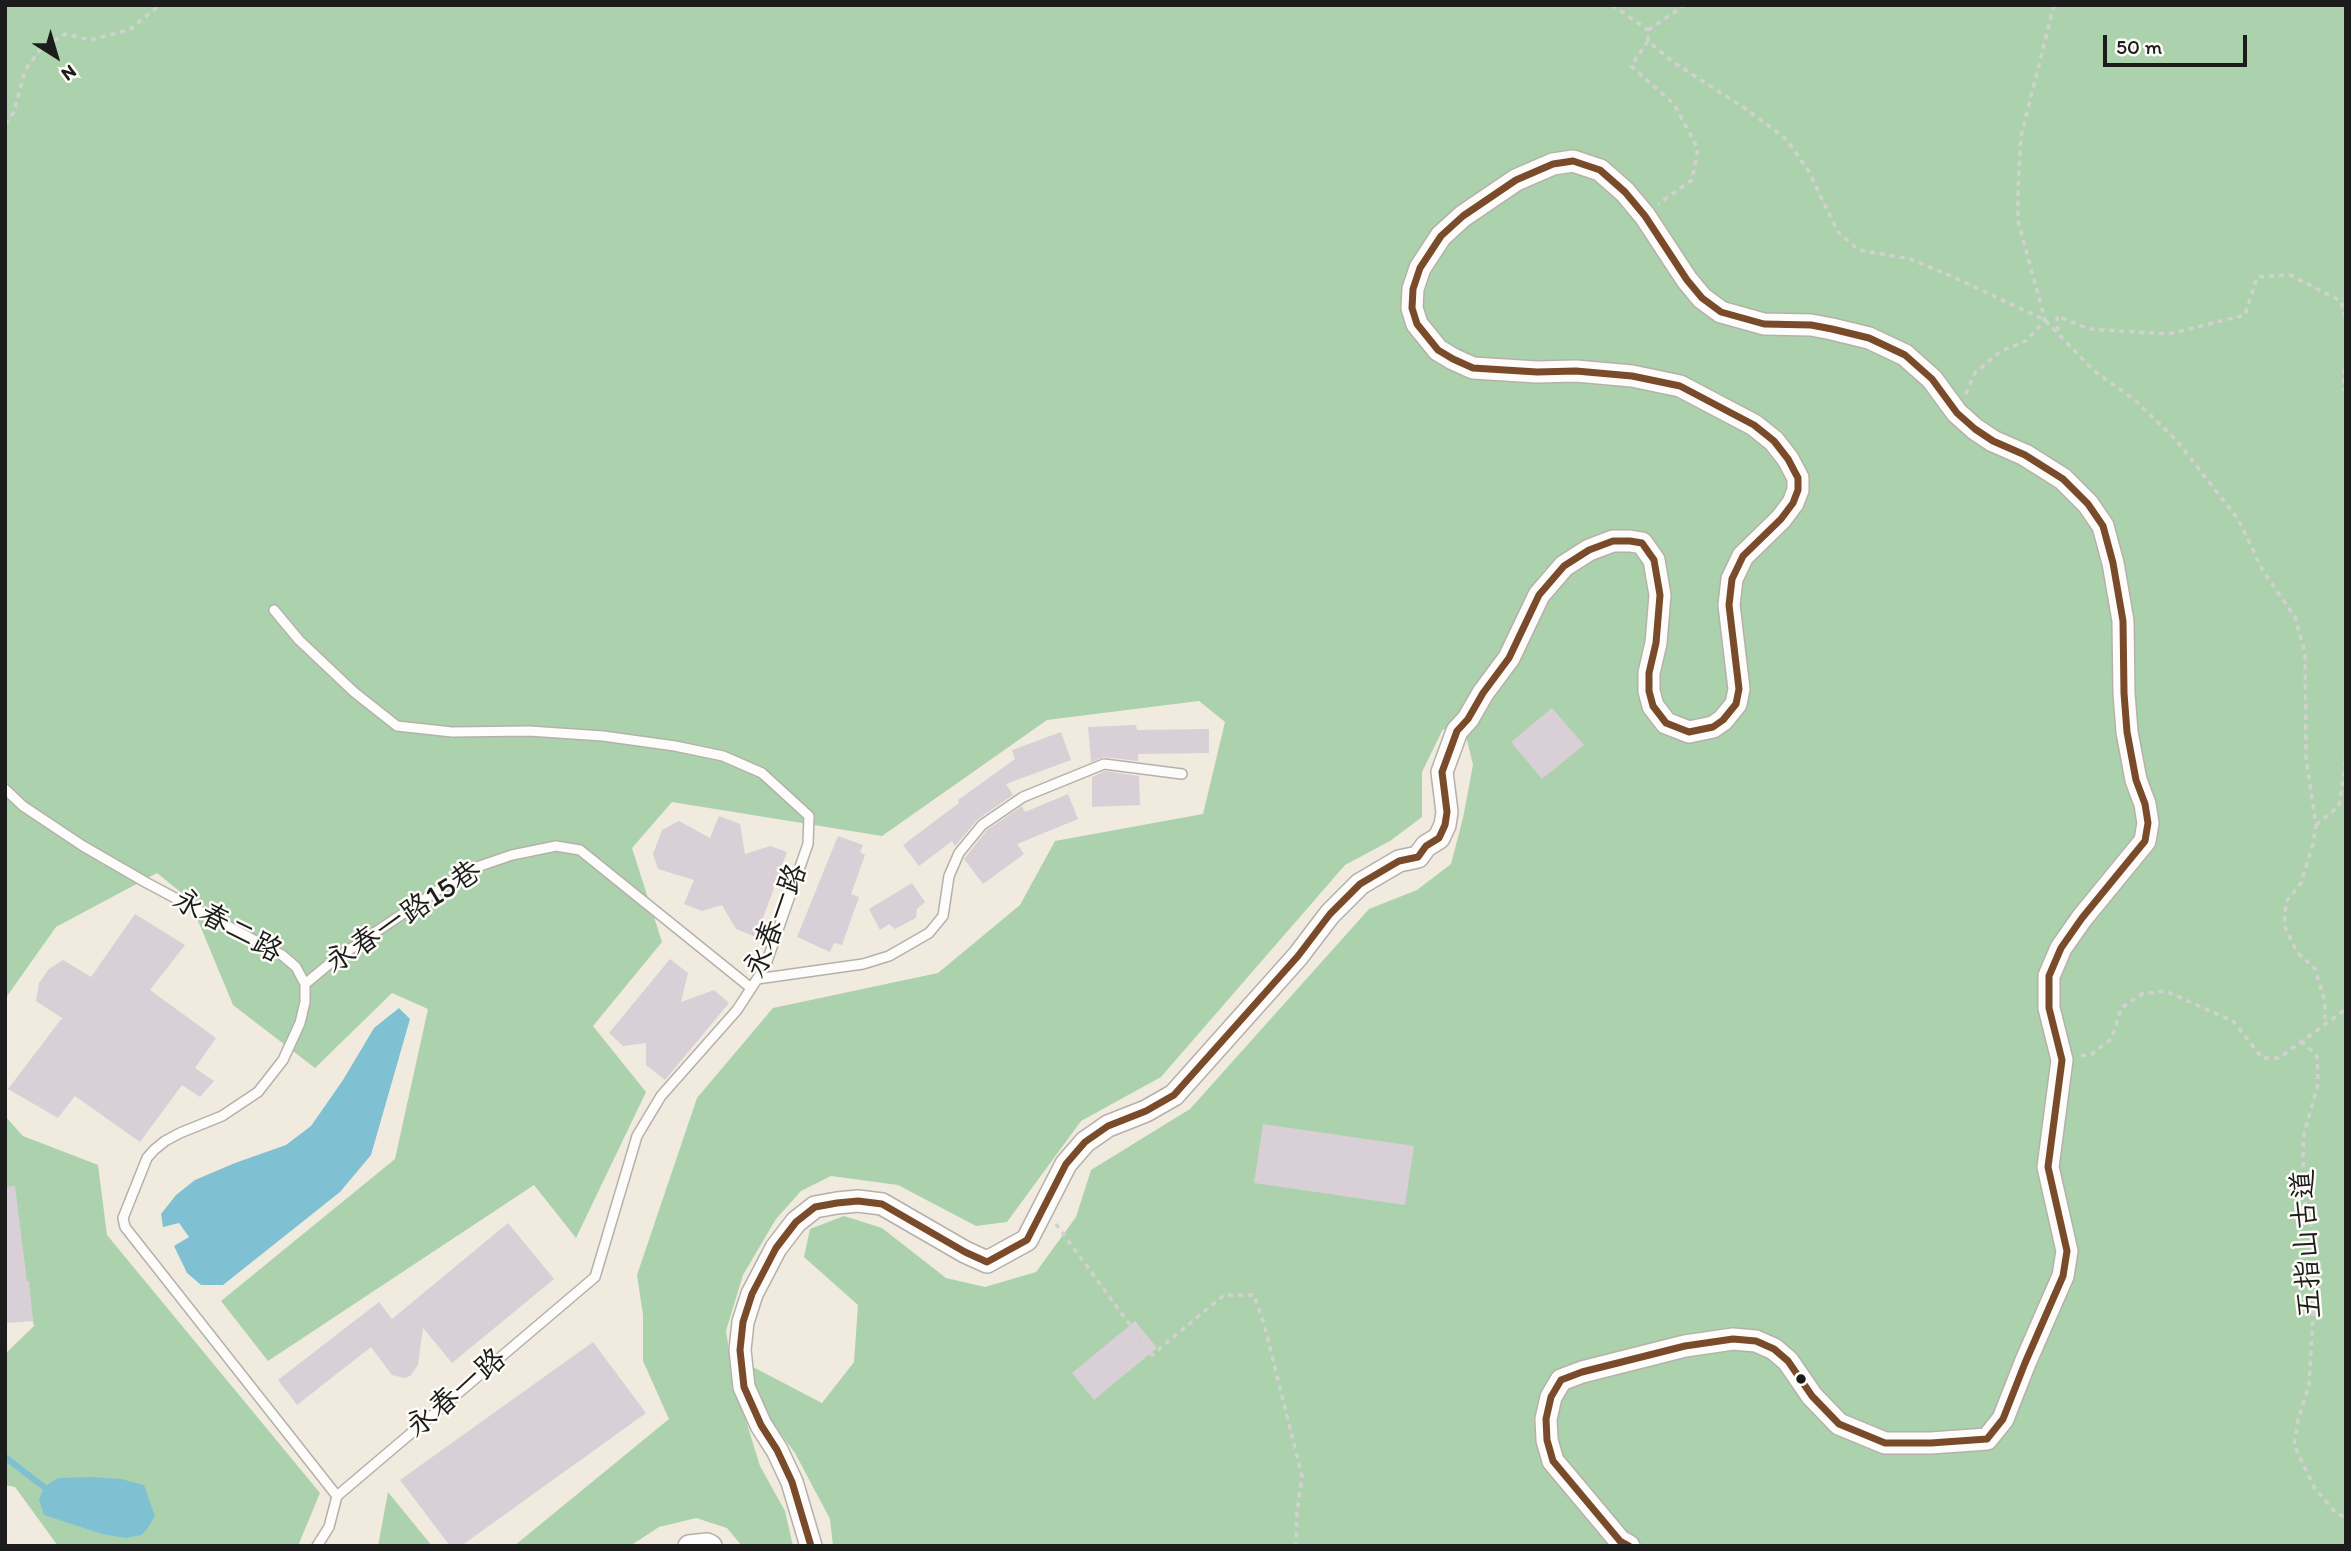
<!DOCTYPE html>
<html>
<head>
<meta charset="utf-8">
<style>
  body { margin:0 }
  #map { position:relative; width:2351px; height:1551px; overflow:hidden; background:#f0eadf; font-family:Itim,sans-serif }
  canvas { display:block }
  .frame { position:absolute; inset:0; border:7px solid #1c1c1c; pointer-events:none }
  .north { position:absolute; left:21px; top:21px; width:70px; height:70px; -webkit-text-stroke:5px #fdfcf7; paint-order:stroke; rotate:143deg; font-size:19px; font-weight:700; line-height:28px; text-align:center; color:#1c1c1c }
  .north::after { content:''; display:block; margin:auto; width:24px; height:32px; background:#1c1c1c; clip-path:polygon(50% 0,100% 100%,50% 72%,0 100%) }
  .scale { position:absolute; left:2103px; top:35px; width:144px; height:32px; box-sizing:border-box; border:4px solid #1c1c1c; border-top:0; padding-left:9px; font-size:21px; line-height:24px; white-space:nowrap; color:#1c1c1c; -webkit-text-stroke:5px #fdfcf7; paint-order:stroke }
</style>
</head>
<body>
<div id="map">
<canvas width="2351" height="1551"></canvas>
<div class="frame"></div>
<div class="north">N</div>
<div class="scale">50 m</div>
</div>
<script>
const ctx = document.querySelector('canvas').getContext('2d');
ctx.lineJoin = 'round';
function paint(path, color) {
  ctx.fillStyle = color;
  ctx.fill(path, 'evenodd');
}
function toPath(rows) {
  const path = new Path2D();
  for (const r of rows) {
    path.moveTo(r[0], r[1]);
    for (let i = 2; i < r.length; i += 2) path.lineTo(r[i], r[i + 1]);
  }
  return path;
}
function stroke(path, color, width, dash) {
  ctx.strokeStyle = color;
  ctx.lineWidth = width;
  ctx.lineCap = dash ? 'butt' : 'round';
  ctx.setLineDash(dash || []);
  ctx.stroke(path);
}
function drawText(font, color, halo, rows, align = 'center') {
  ctx.font = font + ' Itim,"LXGW WenKai TC",sans-serif';
  ctx.lineWidth = 5;
  ctx.setLineDash([]);
  ctx.textBaseline = 'middle';
  ctx.strokeStyle = halo;
  ctx.fillStyle = color;
  for (const [text, x, y, turn = 0] of rows) {
    ctx.save();
    ctx.translate(x, y);
    ctx.rotate((+turn || 0) * Math.PI / 180);
    ctx.textAlign = isNaN(turn) ? turn : align;
    if (halo) ctx.strokeText(text, 0, 0);
    ctx.fillText(text, 0, 0);
    ctx.restore();
  }
}
paint(toPath([
  [5,5,2346,5,2346,1546,833,1546,830,1519,795,1453,758,1403,753,1367,822,1403,854,1362,858,1305,804,1257,810,1229,844,1216,882,1228,946,1278,985,1287,1036,1272,1076,1217,1091,1170,1190,1109,1369,909,1417,890,1451,864,1463,818,1473,765,1467,740,1443,729,1422,772,1422,817,1390,841,1345,865,1161,1077,1081,1121,1007,1222,976,1226,898,1185,831,1176,801,1191,776,1219,743,1275,726,1331,734,1382,760,1466,785,1511,793,1546,742,1546,727,1528,696,1518,659,1527,630,1546,514,1546,669,1419,643,1361,643,1315,637,1275,697,1098,773,1008,938,973,1020,905,1055,841,1203,814,1225,722,1199,701,1047,720,882,836,672,802,632,848,662,942,593,1026,646,1092,576,1238,534,1185,268,1361,221,1301,395,1159,428,1009,392,993,315,1068,233,1005,189,899,157,873,56,927,5,999],
  [5,1116,23,1136,98,1165,107,1235,320,1493,298,1546,58,1546,15,1487,5,1485,5,1354,34,1326,5,1208],
  [388,1492,432,1546,378,1546]
]), '#acd2ad');
paint(toPath([
  [399,1008,410,1019,371,1155,340,1192,223,1285,201,1285,187,1273,174,1246,189,1237,179,1223,163,1227,161,1214,176,1195,195,1180,235,1163,286,1145,311,1126,343,1080,374,1028],
  [92,1477,121,1479,144,1485,155,1516,148,1528,141,1535,126,1538,102,1534,44,1515,39,1500,44,1487,58,1478]
]), '#7fc1d2');
stroke(toPath([
  [5,1457,44,1487]
]), '#7fc1d2', 6);
paint(toPath([
  [1552,708,1584,745,1542,779,1511,742],
  [1136,725,1137,730,1209,729,1209,753,1138,754,1138,761,1104,757,1091,762,1088,727],
  [1061,732,1071,760,1006,784,1013,795,978,819,955,846,952,841,919,866,903,845,959,803,958,800,1015,759,1012,750],
  [1105,771,1139,776,1140,805,1092,807,1092,777],
  [1068,794,1078,819,1017,844,1024,854,983,884,964,859,987,830,1022,806,1025,812],
  [719,816,740,824,745,854,770,846,787,852,756,937,736,929,722,905,702,911,684,904,694,880,658,869,653,854,662,830,679,821,710,838],
  [838,836,863,845,860,852,865,855,851,894,859,897,842,945,834,943,830,952,797,937],
  [912,883,925,902,917,909,916,918,895,929,889,924,880,930,869,909],
  [135,914,185,945,150,990,216,1038,195,1068,214,1081,200,1097,182,1085,140,1142,75,1096,58,1118,8,1089,62,1018,36,1001,39,983,49,969,63,960,91,977],
  [670,959,688,973,681,1002,714,990,729,1003,665,1080,646,1065,646,1043,623,1046,609,1033],
  [1263,1124,1414,1146,1405,1205,1254,1183],
  [15,1186,27,1281,29,1281,33,1321,5,1323,5,1187],
  [508,1223,554,1279,452,1363,423,1328,418,1365,410,1376,404,1378,392,1375,371,1347,297,1405,278,1380,379,1302,392,1319],
  [1135,1321,1157,1348,1094,1400,1072,1373],
  [593,1342,646,1413,461,1546,450,1546,400,1480]
]), '#d8d0d6');
const service = toPath([
  [274,610,299,640,354,692,397,726,452,732,529,731,603,736,675,746,723,756,762,773,809,816,808,844,765,967,737,1010,661,1096,637,1136,595,1277,337,1496,329,1527,317,1546],
  [5,789,23,806,83,846,147,883,282,955,296,967,305,984,305,1002,300,1023,283,1060,258,1092,222,1116,180,1133,165,1141,154,1150,147,1158,123,1218,125,1227,337,1496],
  [757,979,863,964,889,956,929,933,943,916,949,876,959,853,982,825,1023,797,1104,764,1182,774],
  [305,984,334,960,468,870,512,855,556,846,580,850,751,988]
]);
const tertiary = toPath([
  [689,1546,707,1544,711,1546],
  [811,1546,792,1482,777,1450,761,1425,744,1387,740,1350,743,1322,752,1294,776,1248,796,1222,815,1207,837,1203,858,1201,882,1204,965,1252,987,1262,1027,1240,1066,1164,1085,1142,1108,1126,1146,1111,1174,1095,1298,956,1330,914,1360,884,1399,861,1418,857,1426,846,1439,838,1445,825,1447,812,1442,772,1457,731,1468,719,1483,693,1509,658,1539,595,1564,566,1589,550,1613,541,1630,541,1642,543,1654,560,1660,595,1656,643,1649,673,1649,691,1653,706,1666,723,1689,732,1713,727,1723,720,1736,704,1739,689,1729,605,1732,579,1743,556,1781,519,1793,503,1798,490,1798,478,1788,459,1774,441,1754,425,1680,386,1632,376,1576,371,1537,372,1473,368,1453,359,1438,350,1417,324,1412,308,1413,289,1420,268,1441,236,1463,216,1516,180,1553,164,1573,161,1600,170,1625,192,1645,216,1687,280,1702,298,1721,312,1764,324,1811,325,1832,329,1869,338,1905,355,1932,379,1957,413,1975,429,1993,441,2025,455,2063,479,2088,504,2103,526,2113,563,2123,621,2124,693,2127,732,2136,780,2145,804,2148,823,2145,841,2082,918,2061,948,2049,976,2049,1008,2062,1060,2048,1167,2067,1251,2063,1276,2025,1363,2003,1419,1987,1439,1931,1443,1885,1443,1839,1424,1812,1396,1788,1361,1774,1349,1756,1341,1733,1339,1685,1346,1582,1372,1561,1380,1551,1397,1546,1419,1547,1440,1553,1461,1620,1541,1629,1546]
]);
stroke(service, '#b5b1aa', 12);
stroke(tertiary, '#b5b1aa', 24);
stroke(toPath([
  [1612,5,1648,30,1648,41,1673,62,1749,111,1786,139,1808,170,1838,232,1859,250,1910,259,1951,276,2045,320,2093,370,2135,400,2177,441,2238,519,2263,571,2295,617,2305,653,2306,757,2316,825,2313,844,2301,883,2286,902,2284,925,2297,952,2315,969,2325,1001,2325,1022],
  [1648,30,1685,5],
  [1648,41,1631,66,1674,104,1698,149,1692,180,1658,204],
  [5,124,14,112,25,70,40,50,65,34,90,40,129,30,160,5],
  [2058,331,2057,316,2089,329,2169,334,2245,315,2257,277,2290,275,2341,301,2346,319],
  [2346,369,2344,371,2344,389,2346,390],
  [1966,394,1975,373,2001,351,2026,341,2045,320,2018,221,2018,188,2021,136,2054,5],
  [2316,825,2339,806,2345,766,2346,739],
  [2301,1041,2317,1056,2318,1084,2304,1134,2303,1155,2304,1198,2312,1230,2315,1283,2309,1385,2298,1420,2294,1445,2314,1487,2333,1510,2346,1519],
  [2081,1056,2092,1054,2112,1038,2121,1008,2142,994,2165,991,2233,1021,2262,1058,2279,1058,2346,1009],
  [1056,1224,1152,1355,1224,1295,1254,1295,1264,1324,1302,1476,1297,1512,1296,1546]
]), '#d3d1cf', 3.5, [5, 5]);
stroke(service, '#fdfcfa', 9);
stroke(tertiary, '#fdfcfa', 21);
stroke(toPath([
  [811,1546,792,1482,777,1450,761,1425,744,1387,740,1350,743,1322,752,1294,776,1248,796,1222,815,1207,837,1203,858,1201,882,1204,965,1252,987,1262,1027,1240,1066,1164,1085,1142,1108,1126,1146,1111,1174,1095,1298,956,1330,914,1360,884,1399,861,1418,857,1426,846,1439,838,1445,825,1447,812,1442,772,1457,731,1468,719,1483,693,1509,658,1539,595,1564,566,1589,550,1613,541,1630,541,1642,543,1654,560,1660,595,1656,643,1649,673,1649,691,1653,706,1666,723,1689,732,1713,727,1723,720,1736,704,1739,689,1729,605,1732,579,1743,556,1781,519,1793,503,1798,490,1798,478,1788,459,1774,441,1754,425,1680,386,1632,376,1576,371,1537,372,1473,368,1453,359,1438,350,1417,324,1412,308,1413,289,1420,268,1441,236,1463,216,1516,180,1553,164,1573,161,1600,170,1625,192,1645,216,1687,280,1702,298,1721,312,1764,324,1811,325,1832,329,1869,338,1905,355,1932,379,1957,413,1975,429,1993,441,2025,455,2063,479,2088,504,2103,526,2113,563,2123,621,2124,693,2127,732,2136,780,2145,804,2148,823,2145,841,2082,918,2061,948,2049,976,2049,1008,2062,1060,2048,1167,2067,1251,2063,1276,2025,1363,2003,1419,1987,1439,1931,1443,1885,1443,1839,1424,1812,1396,1788,1361,1774,1349,1756,1341,1733,1339,1685,1346,1582,1372,1561,1380,1551,1397,1546,1419,1547,1440,1553,1461,1620,1541,1629,1546]
]), '#7a4b2a', 7);
for (const [x, y, r, color] of [
  [1801,1379,6,"#1c1c1c"]
]) {
  const dot = new Path2D();
  dot.arc(x, y, r, 0, 2 * Math.PI);
  ctx.fillStyle = color;
  ctx.fill(dot);
  stroke(dot, '#fdfcf7', 2.5);
}
drawText('30px', '#1c1c1c', '#fdfcf7', [
  ["永春一路15巷",404,918,-33],
  ["永春一路",777,921,-68],
  ["永春二路",227,927,29],
  ["五指山古道",2308,1244,-93],
  ["永春一路",457,1394,-40]
]);
</script>
</body>
</html>
